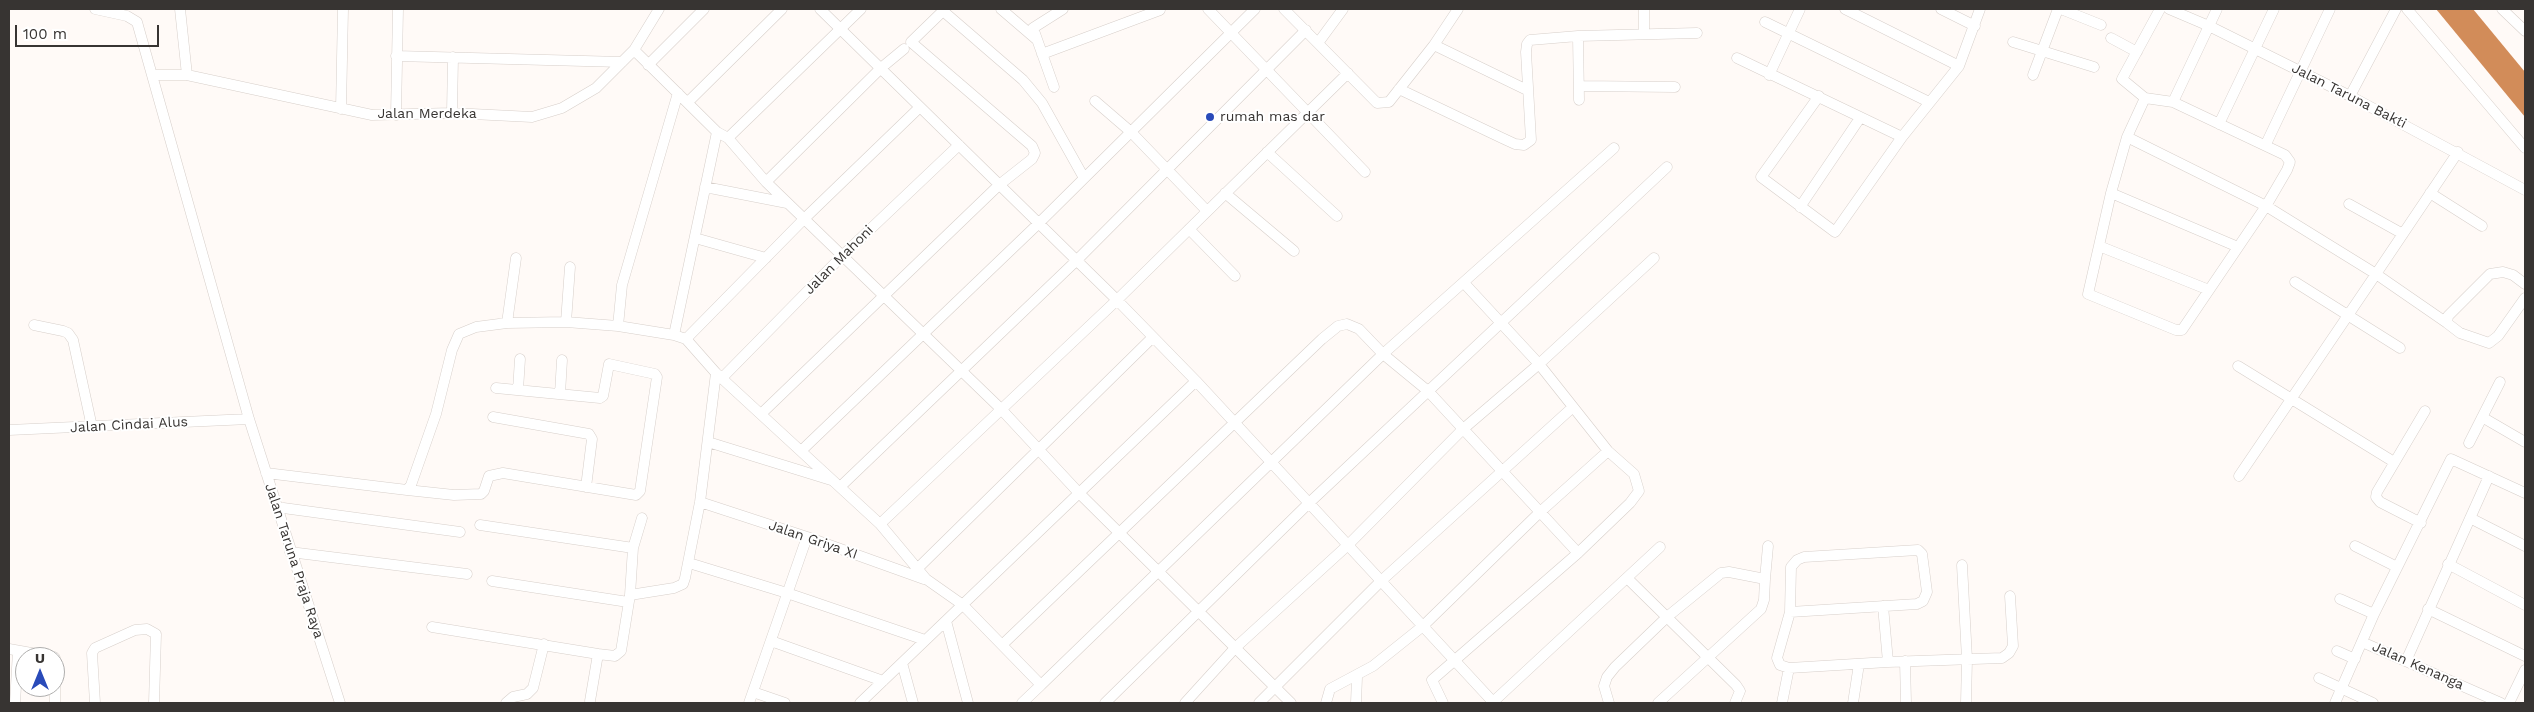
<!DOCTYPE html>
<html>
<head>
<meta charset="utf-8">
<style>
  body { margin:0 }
  #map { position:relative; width:2534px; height:712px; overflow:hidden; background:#fffaf7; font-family:"Work Sans",sans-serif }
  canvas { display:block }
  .frame { position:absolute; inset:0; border:10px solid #373432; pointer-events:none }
  .north { position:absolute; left:15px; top:647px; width:50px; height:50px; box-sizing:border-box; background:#fff; border:1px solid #afaead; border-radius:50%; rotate:0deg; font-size:14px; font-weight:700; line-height:20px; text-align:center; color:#373432 }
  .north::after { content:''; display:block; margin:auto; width:18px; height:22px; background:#294ab9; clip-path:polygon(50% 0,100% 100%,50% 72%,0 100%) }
  .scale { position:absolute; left:15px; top:25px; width:144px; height:22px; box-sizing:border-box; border:2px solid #373432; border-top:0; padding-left:6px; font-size:15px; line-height:18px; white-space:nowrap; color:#373432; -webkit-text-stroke:4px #fff; paint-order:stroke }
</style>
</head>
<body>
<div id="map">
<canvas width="2534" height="712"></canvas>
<div class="frame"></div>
<div class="north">U</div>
<div class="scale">100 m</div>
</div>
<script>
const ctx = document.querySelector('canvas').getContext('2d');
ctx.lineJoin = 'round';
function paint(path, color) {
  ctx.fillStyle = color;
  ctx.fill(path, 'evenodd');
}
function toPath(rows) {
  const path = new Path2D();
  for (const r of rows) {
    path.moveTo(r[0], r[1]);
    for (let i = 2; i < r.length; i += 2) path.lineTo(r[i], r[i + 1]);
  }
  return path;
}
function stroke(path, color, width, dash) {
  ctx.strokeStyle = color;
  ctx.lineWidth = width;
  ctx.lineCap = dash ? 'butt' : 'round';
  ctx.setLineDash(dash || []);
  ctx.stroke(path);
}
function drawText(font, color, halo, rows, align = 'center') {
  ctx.font = font + ' "Work Sans",sans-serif';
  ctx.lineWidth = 4;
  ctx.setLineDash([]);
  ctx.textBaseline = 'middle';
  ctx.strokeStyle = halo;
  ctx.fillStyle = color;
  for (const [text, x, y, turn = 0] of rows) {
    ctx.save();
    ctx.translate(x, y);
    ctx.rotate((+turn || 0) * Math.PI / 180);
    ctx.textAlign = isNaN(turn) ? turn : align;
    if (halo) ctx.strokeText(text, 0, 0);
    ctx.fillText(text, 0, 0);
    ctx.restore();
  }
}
paint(toPath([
  [2436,9,2473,9,2525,72,2525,117]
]), '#d28c59');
const minor = toPath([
  [95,9,127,16,137,22,249,419,340,703],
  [180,9,187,75],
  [820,9,1117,300,1196,381,1494,703],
  [1001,9,1036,39],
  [1208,9,1365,172],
  [1284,9,1377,103,1389,102,1434,45,1527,90],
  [1644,9,1644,33],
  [1845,9,1959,66],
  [1941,9,1975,26],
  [2061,9,2101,25],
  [2160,9,2122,79,2145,98,2173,102,2285,155,2290,162,2287,170,2266,206,2376,274,2458,152],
  [2169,9,2209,26,2350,96,2525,190],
  [2407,9,2525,148],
  [2502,9,2525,31],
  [943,11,1023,80,1042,103,1084,178],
  [1765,22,1929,102],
  [1578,36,1579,100],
  [2111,38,2137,52],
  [2013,42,2094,67],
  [1318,43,1343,9],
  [1434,45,1458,9],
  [634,50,717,132,728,138,766,182,1001,409,1079,493,1291,703],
  [1042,54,1160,10],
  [396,56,622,62],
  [1737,58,1902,137],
  [648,65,704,9],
  [152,75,187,75,372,115,452,113,532,117,562,108,596,88,634,50,659,9],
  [1769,75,1800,9],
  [2033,75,2058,9],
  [1579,86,1675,87],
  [1054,87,1033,28,1063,9],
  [1399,89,1502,138,1515,144,1524,145,1531,140,1526,52,1527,44,1530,40,1578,36,1697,33],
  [1819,96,1761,177,1835,232,1902,137,1959,66,1980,9],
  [2350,96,2396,9],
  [1095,101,1131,132,1207,211],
  [688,102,782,9],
  [2173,102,2217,9],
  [341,109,343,9],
  [452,113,453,57],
  [396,115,398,9],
  [2219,124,2274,9],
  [2127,137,2111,193,2088,294,2176,330,2182,330,2266,206,2127,137,2145,98],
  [728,138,861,9],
  [2266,144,2330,9],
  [1267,152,1337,216],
  [766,182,881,68,904,49],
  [705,187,787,203],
  [1225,193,1294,251],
  [2111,193,2238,247],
  [2430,193,2482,226],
  [2349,204,2403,234],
  [1800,207,1860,118],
  [1189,229,1235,276],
  [695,238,766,258],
  [2099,246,2209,290],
  [516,258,507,323,566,322,618,326,674,335,686,339,716,373,880,524,926,579,963,605,1041,685,1022,703],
  [2295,282,2400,348],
  [2525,284,2513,275,2503,272,2490,274,2448,316,2447,323,2460,333,2489,343,2498,336,2525,298],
  [566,322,570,267],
  [34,325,63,331,68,333,73,340,92,427],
  [618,326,622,285,678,93],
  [674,335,717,132],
  [686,339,804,219,920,107],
  [2238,366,2394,462],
  [722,378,842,256,959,145],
  [518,390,520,359],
  [560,394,562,360],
  [761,414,999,185,1032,159,1035,153,1032,146,911,42,945,9],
  [493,417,589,434,592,439,586,487],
  [2482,417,2525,442],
  [9,430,249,419],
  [708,442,831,480],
  [2469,443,2500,382],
  [801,451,1039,223,1255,9],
  [266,473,407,490,411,485,436,414,452,350,459,334,476,327,507,323],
  [2239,476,2376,274,2447,323],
  [840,487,1077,260,1306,30],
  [407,490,454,495,481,494,484,491,489,476,503,473,636,495,640,491,657,377,655,374,609,364,603,396,600,398,496,388],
  [700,502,807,537,924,579],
  [276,507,460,532],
  [2470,518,2525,546],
  [2421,523,2380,502,2376,497,2377,492,2425,411],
  [880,524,1117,300,1348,73],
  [2355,546,2397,567],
  [633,548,642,518],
  [290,552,467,574],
  [689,563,787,593,925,640],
  [2448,564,2525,605],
  [1962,565,1967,659,1966,703],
  [917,569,1153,337],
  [1627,578,1736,685,1740,691,1735,703],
  [1765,579,1768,546],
  [492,581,628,602],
  [630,595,674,588,683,584,685,578,700,502,716,373],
  [2340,599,2374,614],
  [1883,606,1888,662,2002,658,2009,653,2013,646,2010,596],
  [2428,609,2525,656],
  [1790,612,1917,604,1923,601,1927,592,1922,554,1918,550,1804,557,1797,560,1791,567,1790,612,1777,658,1780,665,1789,668,1888,662],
  [946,621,968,703],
  [432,627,598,654,615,656,621,651,630,595,633,548,480,525],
  [771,641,883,681],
  [2362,642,2501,703],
  [1002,645,1322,339,1338,326,1347,324,1359,329,1383,354,1428,391,1578,553],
  [9,649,54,657],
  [2337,651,2355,659],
  [1905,661,1906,703],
  [2406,661,2489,476],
  [902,663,913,703],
  [2319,678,2373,703],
  [1041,685,1383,354,1614,148],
  [753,692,785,703],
  [590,701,598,654],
  [1493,702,1660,547],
  [15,703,18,651],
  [55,703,55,658],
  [95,703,92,653,95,648,135,630,147,629,156,634,154,703],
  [506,703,513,697,527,694,533,688,544,644],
  [749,703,807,537],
  [860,703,1196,381],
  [1105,703,1309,503,1667,167],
  [1185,703,1235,648,1348,545,1462,430,1539,364,1654,258],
  [1259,703,1381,581,1573,407],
  [1326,703,1330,689,1373,666,1423,626,1539,513,1608,451],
  [1356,703,1357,677],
  [1443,703,1432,680,1578,553,1630,503,1639,491,1634,474,1608,451,1539,364,1464,283],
  [1609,703,1604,686,1607,677,1615,667,1667,617,1721,573,1729,572,1765,579,1764,600,1761,609,1658,703],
  [1782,703,1789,668],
  [1853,703,1859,664],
  [2335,703,2374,614,2451,459,2525,493],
  [2509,703,2525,670]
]);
stroke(minor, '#d7cfca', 11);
stroke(minor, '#fff', 10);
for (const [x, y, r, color] of [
  [1210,117,5,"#294ab9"]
]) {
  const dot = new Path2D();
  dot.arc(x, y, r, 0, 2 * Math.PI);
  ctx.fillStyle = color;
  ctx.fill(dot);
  stroke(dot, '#fff', 2);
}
drawText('14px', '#373432', '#fff', [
  ["Jalan Taruna Bakti",2349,96,27],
  ["Jalan Merdeka",427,114],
  ["Jalan Mahoni",839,260,-45],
  ["Jalan Cindai Alus",129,425,-3],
  ["Jalan Griya XI",813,540,19],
  ["Jalan Taruna Praja Raya",294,561,72],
  ["Jalan Kenanga",2418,666,24]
]);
drawText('14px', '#373432', '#fff', [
  ["rumah mas dar",1220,117]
], 'left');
</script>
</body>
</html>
